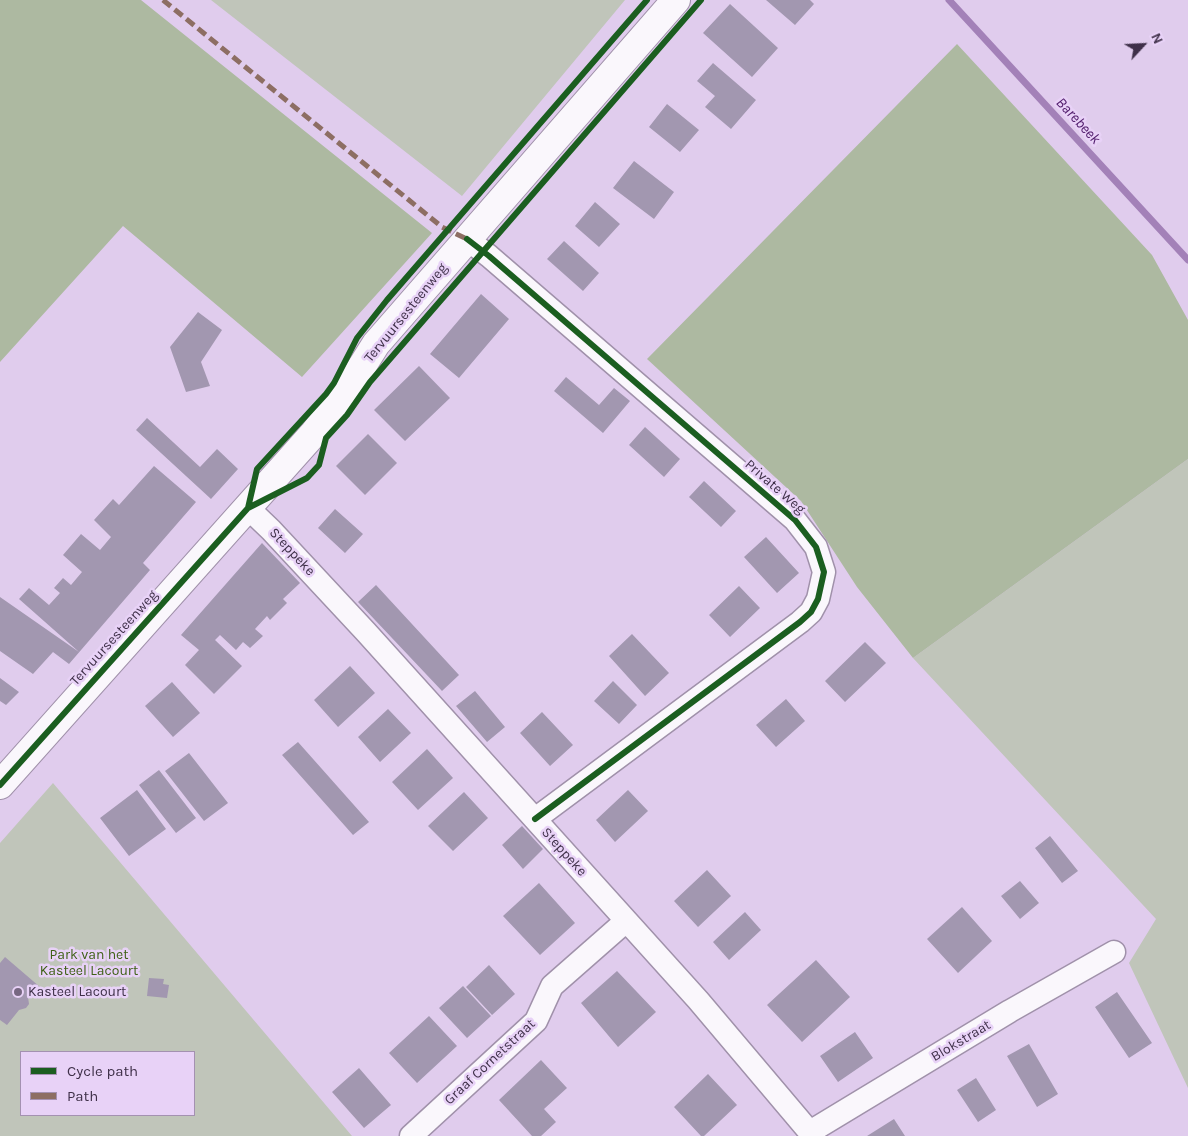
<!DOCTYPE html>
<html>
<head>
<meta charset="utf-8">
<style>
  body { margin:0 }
  #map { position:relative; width:1188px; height:1136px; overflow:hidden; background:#e0cced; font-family:Karla,sans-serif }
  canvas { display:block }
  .legend { position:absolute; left:20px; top:1051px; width:175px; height:65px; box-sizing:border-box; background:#e8d2f7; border:1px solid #a491b1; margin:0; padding:6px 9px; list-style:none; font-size:15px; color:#3f3049 }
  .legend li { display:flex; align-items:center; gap:10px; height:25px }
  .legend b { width:25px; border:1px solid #a491b1 }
  .north { position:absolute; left:1118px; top:20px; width:50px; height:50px; -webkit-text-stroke:4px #e8d2f7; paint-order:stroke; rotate:65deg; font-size:14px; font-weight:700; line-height:20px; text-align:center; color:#3f3049 }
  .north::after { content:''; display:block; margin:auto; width:18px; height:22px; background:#3f3049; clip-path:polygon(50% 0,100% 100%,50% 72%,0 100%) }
</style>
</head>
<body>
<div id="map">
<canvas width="1188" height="1136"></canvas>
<ul class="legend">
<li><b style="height:6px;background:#1b5e20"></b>Cycle path</li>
<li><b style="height:6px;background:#8d6e63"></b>Path</li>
</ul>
<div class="north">N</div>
</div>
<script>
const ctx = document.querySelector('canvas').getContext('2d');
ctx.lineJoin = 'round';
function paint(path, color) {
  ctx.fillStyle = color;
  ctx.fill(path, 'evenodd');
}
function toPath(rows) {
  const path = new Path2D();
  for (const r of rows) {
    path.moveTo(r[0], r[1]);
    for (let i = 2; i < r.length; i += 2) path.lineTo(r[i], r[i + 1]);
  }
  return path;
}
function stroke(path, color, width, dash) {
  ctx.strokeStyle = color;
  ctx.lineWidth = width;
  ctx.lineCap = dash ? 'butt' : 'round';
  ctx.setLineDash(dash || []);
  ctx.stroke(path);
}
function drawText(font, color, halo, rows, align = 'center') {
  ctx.font = font + ' Karla,sans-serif';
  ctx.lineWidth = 5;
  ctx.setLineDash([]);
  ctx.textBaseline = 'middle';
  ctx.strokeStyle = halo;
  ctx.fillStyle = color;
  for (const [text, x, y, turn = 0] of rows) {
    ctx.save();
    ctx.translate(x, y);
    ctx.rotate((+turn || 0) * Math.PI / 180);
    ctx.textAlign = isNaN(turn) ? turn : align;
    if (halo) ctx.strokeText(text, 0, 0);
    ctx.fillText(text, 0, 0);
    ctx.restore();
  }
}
paint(toPath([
  [211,0,625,0,462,196],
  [1188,459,1188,1088,1129,963,1156,919,913,658],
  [53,783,352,1136,0,1136,0,843],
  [21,1052,194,1052,194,1115,21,1115]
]), '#c0c5ba');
paint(toPath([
  [0,0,141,0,432,233,302,377,123,226,0,362],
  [957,44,1152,255,1188,320,1188,459,913,658,857,587,801,501,647,359]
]), '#adb9a1');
stroke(toPath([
  [949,0,1188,260]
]), '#a381b8', 7);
paint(toPath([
  [766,0,810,0,814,4,795,25],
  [730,4,778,48,752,77,703,33],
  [713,63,756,100,731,129,705,107,715,96,697,81],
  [667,104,699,130,680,152,649,127],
  [634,161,674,192,654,219,613,188],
  [595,202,620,224,599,247,575,226],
  [564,241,599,273,583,291,547,259],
  [481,294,509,319,459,378,430,354],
  [198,312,222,330,201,362,210,386,186,392,170,347],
  [419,366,450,398,405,441,374,410],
  [566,377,599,405,614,388,630,401,603,433,554,391],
  [147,418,200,467,217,449,238,469,211,499,136,430],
  [645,427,680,459,664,477,629,445],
  [368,434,397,463,365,495,336,466],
  [154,466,196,502,143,563,150,570,69,664,53,652,33,674,0,651,0,597,79,652,19,599,29,588,49,605,60,593,54,588,63,578,71,585,82,572,63,555,81,534,100,550,111,537,94,520,113,499,119,505],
  [704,481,736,511,721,527,689,497],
  [335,509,363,534,345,553,318,528],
  [766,537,799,573,777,593,744,557],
  [262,543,300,583,283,599,287,603,270,620,267,616,255,629,263,636,250,648,243,642,236,650,220,635,215,640,242,666,214,694,185,665,199,650,181,635],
  [376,585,459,675,442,691,358,602],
  [739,586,760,608,730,637,709,615],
  [632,634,669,673,645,696,609,656],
  [865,642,886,663,845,702,825,681],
  [350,666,375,693,338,727,314,700],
  [0,678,19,692,6,705,0,701],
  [613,681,637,705,619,724,594,701],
  [172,682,200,713,173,737,145,706],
  [475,691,505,727,487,742,456,706],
  [786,699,805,721,776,747,756,725],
  [388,709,411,733,380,762,358,737],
  [542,712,573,745,550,766,520,733],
  [298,742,369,822,353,835,282,755],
  [427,749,453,778,418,810,392,782],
  [189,753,228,803,204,821,165,771],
  [159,770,196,818,176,833,139,785],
  [137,790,166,829,129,856,100,818],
  [628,790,648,811,615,842,596,820],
  [464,792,488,818,453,851,428,826],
  [522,826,543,849,523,869,502,845],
  [1050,836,1078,871,1062,883,1035,848],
  [707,870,731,896,698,927,674,901],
  [1020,881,1039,903,1020,919,1001,896],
  [539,883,575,923,540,955,503,916],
  [962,907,992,941,958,973,927,939],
  [745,912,761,930,729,960,713,942],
  [5,957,40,987,30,999,28,997,29,1004,26,1008,19,1010,7,1025,0,1020,0,963],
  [816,960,850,997,802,1042,767,1005],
  [489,965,515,994,492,1015,466,987],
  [617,971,656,1012,618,1047,581,1003],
  [149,978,164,979,163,984,169,985,167,998,147,996],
  [463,986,491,1016,467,1038,439,1008],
  [1117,992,1152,1043,1129,1058,1095,1007],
  [429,1016,457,1046,417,1083,389,1053],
  [855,1032,873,1058,838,1082,820,1056],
  [1029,1044,1058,1094,1037,1107,1007,1056],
  [541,1060,567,1088,544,1109,556,1122,541,1136,532,1136,499,1100],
  [359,1068,391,1105,364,1128,332,1092],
  [708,1074,737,1105,704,1136,701,1136,674,1107],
  [976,1078,996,1110,978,1122,957,1090],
  [894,1119,905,1136,867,1136]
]), '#a297b0');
const minor = toPath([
  [467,239,489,256,795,520,816,547,824,572,818,599,811,612,800,622,535,819],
  [248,508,271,530,366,632,698,1000,813,1136],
  [810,1132,1010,1011,1114,952],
  [411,1136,536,1021,552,986,626,921]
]);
const major = toPath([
  [0,785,314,433,342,398,376,344,676,0]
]);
stroke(minor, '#a091aa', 25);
stroke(major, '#a091aa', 30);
stroke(minor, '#faf7fc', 22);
stroke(major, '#faf7fc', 28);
stroke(toPath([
  [163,0,442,227,467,239]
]), '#8d6e63', 5, [10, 5]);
stroke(toPath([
  [467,239,489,256,795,520,816,547,824,572,818,599,811,612,800,622,535,819],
  [248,508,257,469,326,394,334,383,357,338,387,300,647,0],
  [0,785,248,508,307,478,319,465,326,438,347,415,370,382,701,0]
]), '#1b5e20', 6);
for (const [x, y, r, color] of [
  [18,992,5,"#776782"]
]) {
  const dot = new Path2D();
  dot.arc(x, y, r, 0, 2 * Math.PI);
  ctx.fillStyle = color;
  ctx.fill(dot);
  stroke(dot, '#e8d2f7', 2);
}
drawText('14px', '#3f3049', '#e8d2f7', [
  ["Tervuursesteenweg",406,313,-51],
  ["Private Weg",775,487,41],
  ["Steppeke",292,552,47],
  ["Tervuursesteenweg",114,638,-48],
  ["Steppeke",564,852,48],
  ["Blokstraat",961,1041,-31],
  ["Graaf Cornetstraat",490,1062,-43]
]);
drawText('14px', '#3f6117', '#e8d2f7', [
  ["Park van het",89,955],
  ["Kasteel Lacourt",89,971]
]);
drawText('14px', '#3f3049', '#e8d2f7', [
  ["Kasteel Lacourt",28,992]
], 'left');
drawText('italic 15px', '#4f1a6a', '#e8d2f7', [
  ["Barebeek",1078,121,47]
]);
</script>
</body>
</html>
